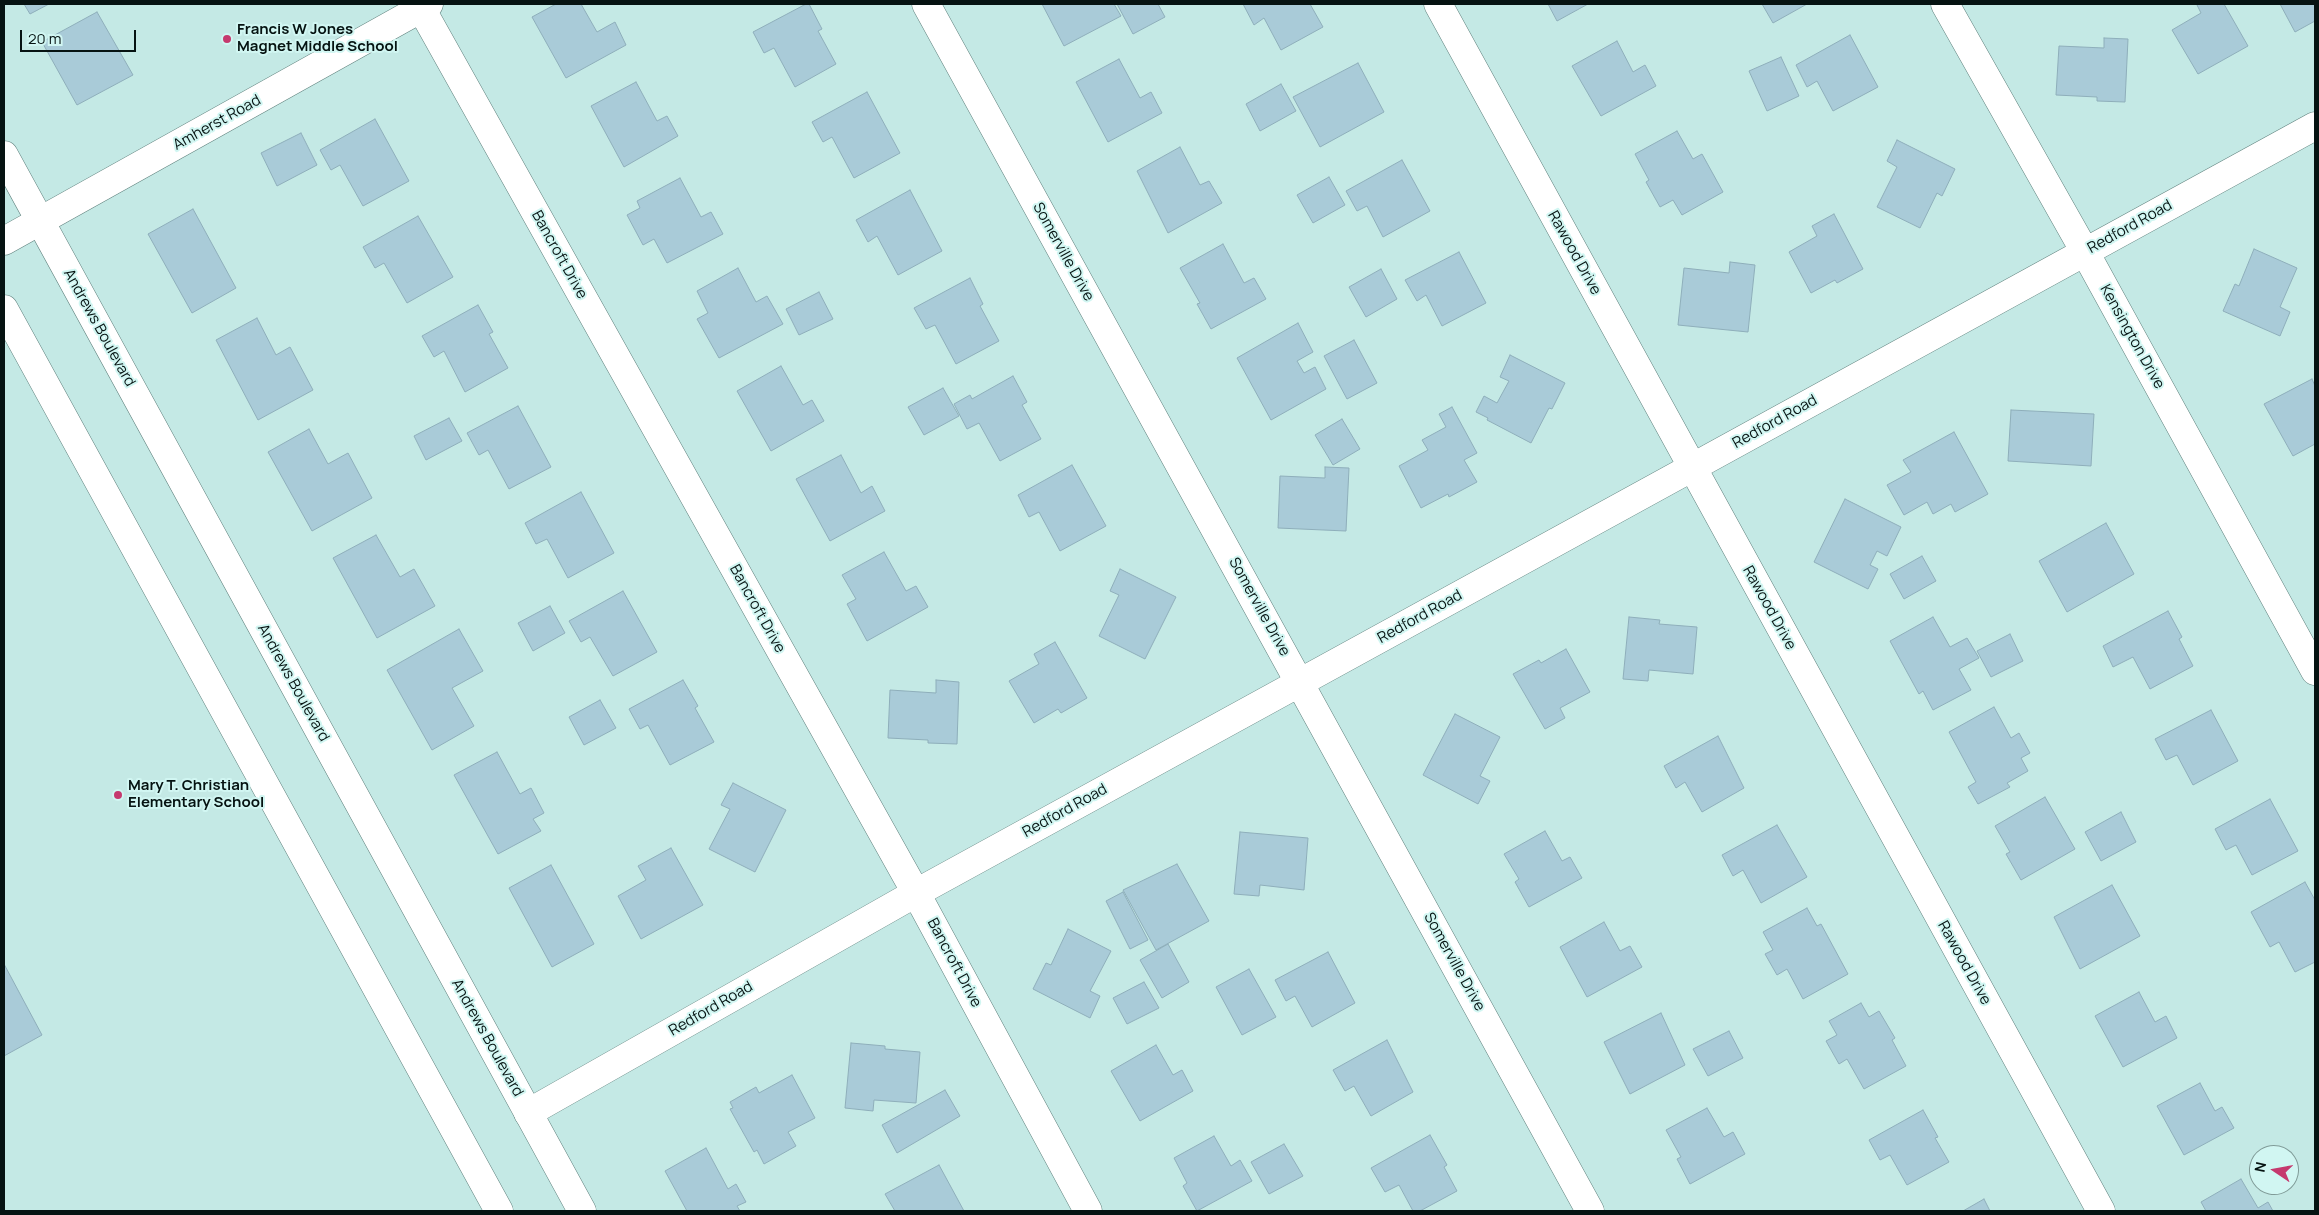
<!DOCTYPE html>
<html>
<head>
<meta charset="utf-8">
<style>
  body { margin:0 }
  #map { position:relative; width:2319px; height:1215px; overflow:hidden; background:#c4e9e5; font-family:Manrope,sans-serif }
  canvas { display:block }
  .frame { position:absolute; inset:0; border:5px solid #061312; pointer-events:none }
  .north { position:absolute; left:2249px; top:1145px; width:50px; height:50px; box-sizing:border-box; background:#d1f6f2; border:1px solid #809b98; border-radius:50%; rotate:282deg; font-size:14px; font-weight:700; line-height:20px; text-align:center; color:#061312 }
  .north::after { content:''; display:block; margin:auto; width:18px; height:22px; background:#c5396e; clip-path:polygon(50% 0,100% 100%,50% 72%,0 100%) }
  .scale { position:absolute; left:20px; top:30px; width:116px; height:22px; box-sizing:border-box; border:2px solid #061312; border-top:0; padding-left:6px; font-size:15px; line-height:18px; white-space:nowrap; color:#061312; -webkit-text-stroke:4px #d1f6f2; paint-order:stroke }
</style>
</head>
<body>
<div id="map">
<canvas width="2319" height="1215"></canvas>
<div class="frame"></div>
<div class="north">N</div>
<div class="scale">20 m</div>
</div>
<script>
const ctx = document.querySelector('canvas').getContext('2d');
ctx.lineJoin = 'round';
function paint(path, color) {
  ctx.fillStyle = color;
  ctx.fill(path, 'evenodd');
}
function toPath(rows) {
  const path = new Path2D();
  for (const r of rows) {
    path.moveTo(r[0], r[1]);
    for (let i = 2; i < r.length; i += 2) path.lineTo(r[i], r[i + 1]);
  }
  return path;
}
function stroke(path, color, width, dash) {
  ctx.strokeStyle = color;
  ctx.lineWidth = width;
  ctx.lineCap = dash ? 'butt' : 'round';
  ctx.setLineDash(dash || []);
  ctx.stroke(path);
}
function drawText(font, color, halo, rows, align = 'center') {
  ctx.font = font + ' Manrope,sans-serif';
  ctx.lineWidth = 4;
  ctx.setLineDash([]);
  ctx.textBaseline = 'middle';
  ctx.strokeStyle = halo;
  ctx.fillStyle = color;
  for (const [text, x, y, turn = 0] of rows) {
    ctx.save();
    ctx.translate(x, y);
    ctx.rotate((+turn || 0) * Math.PI / 180);
    ctx.textAlign = isNaN(turn) ? turn : align;
    if (halo) ctx.strokeText(text, 0, 0);
    ctx.fillText(text, 0, 0);
    ctx.restore();
  }
}
const building = toPath([
  [24,4,49,4,30,14,24,4],
  [556,4,581,4,597,32,615,22,626,45,566,78,532,17,556,4],
  [806,4,809,4,822,29,818,31,836,64,795,87,774,48,764,53,753,32,806,4],
  [1042,4,1114,4,1121,16,1064,46,1042,4],
  [1117,4,1158,4,1165,17,1133,34,1117,4],
  [1243,4,1310,4,1323,27,1281,50,1264,18,1254,25,1243,4],
  [1548,4,1588,4,1557,21,1548,4],
  [1762,4,1807,4,1773,23,1762,4],
  [2199,4,2224,4,2248,46,2198,74,2172,30,2201,13,2197,5,2199,4],
  [2280,4,2315,4,2315,21,2295,32,2280,4],
  [97,12,133,75,77,105,42,42,97,12],
  [1850,35,1878,87,1833,111,1817,81,1807,87,1796,65,1850,35],
  [2104,38,2128,39,2125,102,2097,101,2097,97,2056,95,2059,46,2104,48,2104,38],
  [1617,41,1633,72,1645,65,1656,86,1601,116,1572,66,1617,41],
  [1781,57,1799,96,1767,111,1749,71,1781,57],
  [1119,59,1140,98,1151,92,1162,113,1108,142,1076,82,1119,59],
  [1358,63,1384,112,1320,147,1293,97,1358,63],
  [636,82,657,121,667,116,678,136,624,167,591,106,636,82],
  [1281,84,1296,111,1260,131,1246,104,1281,84],
  [867,92,900,153,854,178,832,137,823,142,812,122,867,92],
  [375,119,409,181,363,206,340,165,331,170,320,150,375,119],
  [1677,131,1693,159,1702,154,1723,192,1682,215,1673,200,1660,207,1646,182,1649,180,1635,154,1677,131],
  [301,133,317,165,277,186,261,153,301,133],
  [1897,140,1955,169,1942,196,1937,193,1920,228,1877,207,1897,167,1887,161,1897,140],
  [1180,147,1200,185,1209,181,1222,203,1168,233,1137,171,1180,147],
  [1402,160,1430,211,1383,237,1367,206,1357,211,1346,191,1402,160],
  [1329,177,1345,205,1313,223,1297,195,1329,177],
  [680,178,701,217,711,212,723,234,667,263,654,239,643,245,627,215,640,208,637,201,680,178],
  [910,190,942,251,898,275,877,236,868,242,856,220,910,190],
  [193,209,236,288,192,313,148,234,193,209],
  [1834,214,1863,269,1837,283,1835,280,1811,293,1789,252,1817,236,1812,226,1834,214],
  [418,216,453,277,407,303,384,263,375,268,363,247,418,216],
  [1223,244,1244,283,1254,278,1266,299,1211,329,1197,304,1200,303,1180,268,1223,244],
  [2254,249,2297,268,2280,307,2290,312,2280,336,2223,311,2235,284,2239,286,2254,249],
  [1459,252,1486,303,1442,326,1426,295,1417,301,1405,280,1459,252],
  [1730,262,1755,265,1748,332,1678,325,1684,268,1729,273,1730,262],
  [738,268,756,302,767,296,783,324,719,358,697,319,708,313,697,291,738,268],
  [1381,269,1397,299,1366,317,1349,287,1381,269],
  [970,278,983,304,980,306,999,341,956,364,935,325,926,329,914,308,970,278],
  [819,292,833,319,799,335,786,309,819,292],
  [478,305,493,332,489,334,508,368,465,392,444,351,434,357,422,336,478,305],
  [257,318,276,355,290,347,313,390,258,420,216,340,257,318],
  [1298,323,1313,352,1297,361,1304,373,1315,367,1326,389,1271,420,1237,358,1298,323],
  [1354,340,1377,383,1347,399,1324,356,1354,340],
  [1510,355,1565,383,1552,409,1549,408,1531,443,1487,420,1488,418,1476,412,1484,396,1497,403,1509,381,1500,377,1510,355],
  [781,366,803,405,812,400,824,421,771,451,737,391,781,366],
  [1013,376,1027,402,1022,405,1041,439,1000,461,979,423,967,429,954,404,970,395,972,399,1013,376],
  [2312,379,2315,386,2315,444,2293,456,2264,404,2312,379],
  [943,388,959,416,924,435,908,407,943,388],
  [518,406,551,467,509,489,488,450,479,455,467,433,518,406],
  [1452,407,1477,453,1464,460,1477,482,1449,497,1448,494,1421,508,1399,466,1428,450,1422,440,1446,427,1439,414,1452,407],
  [2011,410,2094,414,2091,466,2008,461,2011,410],
  [449,418,462,441,426,460,414,436,449,418],
  [1342,419,1360,449,1333,465,1315,435,1342,419],
  [309,429,328,464,348,453,372,498,312,531,268,452,309,429],
  [1954,432,1988,494,1955,512,1951,504,1933,514,1927,502,1904,515,1887,485,1911,472,1903,460,1954,432],
  [841,455,861,493,872,486,885,511,830,541,796,479,841,455],
  [1072,465,1106,526,1060,551,1039,512,1029,517,1018,495,1072,465],
  [1325,467,1349,468,1346,531,1278,528,1280,476,1325,478,1325,467],
  [581,492,614,553,568,578,547,539,536,544,525,523,581,492],
  [1845,499,1901,527,1887,556,1877,551,1870,565,1878,569,1868,589,1814,562,1845,499],
  [2106,523,2134,574,2067,612,2039,561,2106,523],
  [376,535,400,577,414,569,435,606,377,638,333,558,376,535],
  [884,552,906,591,916,586,928,607,867,641,847,604,856,599,842,575,884,552],
  [1922,556,1936,581,1904,599,1890,574,1922,556],
  [1120,569,1176,597,1145,659,1099,636,1119,595,1110,591,1120,569],
  [623,591,657,652,613,676,590,637,581,642,569,621,623,591],
  [550,606,565,633,533,651,518,623,550,606],
  [2168,611,2182,637,2179,639,2193,666,2150,689,2133,657,2113,667,2103,646,2168,611],
  [1629,617,1660,620,1659,624,1697,627,1693,674,1649,670,1648,681,1623,679,1629,617],
  [1933,617,1950,647,1967,638,1979,658,1959,669,1971,690,1933,710,1923,691,1919,694,1890,641,1933,617],
  [459,629,483,671,452,688,474,726,432,750,387,670,459,629],
  [2010,634,2023,661,1991,677,1977,651,2010,634],
  [1055,642,1087,698,1061,713,1058,709,1034,723,1009,681,1039,664,1034,654,1055,642],
  [1566,649,1590,692,1560,708,1565,718,1545,729,1513,674,1539,660,1541,663,1566,649],
  [683,680,698,706,695,708,714,742,670,765,648,725,640,729,629,709,683,680],
  [936,680,959,682,957,744,928,743,928,740,888,738,890,690,936,693,936,680],
  [600,700,616,728,584,745,569,717,600,700],
  [1994,707,2011,738,2019,733,2030,753,2021,758,2028,771,2007,783,2010,787,1978,804,1968,787,1976,782,1949,732,1994,707],
  [2211,710,2238,761,2193,785,2177,755,2166,760,2155,739,2211,710],
  [1455,714,1500,737,1480,776,1490,781,1478,804,1423,775,1455,714],
  [1718,736,1744,788,1702,812,1685,782,1676,788,1664,766,1718,736],
  [497,752,520,794,531,788,544,813,533,819,541,831,498,854,454,775,497,752],
  [733,783,786,810,755,872,709,849,730,809,721,805,733,783],
  [2045,797,2075,849,2021,880,2006,854,2010,852,1995,826,2045,797],
  [2270,799,2298,851,2252,875,2236,845,2226,850,2215,829,2270,799],
  [2121,812,2136,842,2101,861,2085,832,2121,812],
  [1777,825,1807,877,1761,903,1743,870,1733,876,1722,855,1777,825],
  [1545,831,1562,861,1570,857,1582,878,1529,907,1515,882,1519,879,1504,854,1545,831],
  [1240,832,1308,838,1304,890,1260,885,1259,896,1234,894,1240,832],
  [671,848,703,905,641,939,618,896,646,880,638,866,671,848],
  [1177,864,1209,921,1156,950,1123,890,1177,864],
  [551,865,594,944,552,967,509,888,551,865],
  [2305,882,2315,900,2315,962,2295,972,2279,942,2270,947,2251,912,2305,882],
  [2112,885,2140,936,2080,969,2054,917,2112,885],
  [1123,892,1148,940,1130,949,1106,901,1123,892],
  [1807,908,1817,926,1821,924,1848,974,1803,999,1787,969,1777,975,1765,954,1773,950,1763,932,1807,908],
  [1604,922,1620,951,1630,946,1642,967,1587,997,1560,947,1604,922],
  [1068,929,1111,951,1090,991,1100,996,1090,1018,1033,989,1046,963,1051,965,1068,929],
  [1168,944,1189,982,1162,998,1140,960,1168,944],
  [1328,952,1355,1003,1312,1027,1295,996,1286,1001,1275,980,1328,952],
  [4,964,42,1035,4,1056,4,964],
  [1249,969,1276,1017,1242,1035,1216,987,1249,969],
  [1144,982,1159,1008,1127,1024,1113,998,1144,982],
  [2139,992,2155,1022,2166,1016,2177,1038,2123,1067,2095,1016,2139,992],
  [1861,1003,1869,1017,1879,1011,1895,1038,1892,1040,1906,1066,1864,1089,1847,1059,1839,1064,1826,1041,1837,1035,1829,1021,1861,1003],
  [1661,1013,1685,1065,1630,1094,1604,1042,1661,1013],
  [1729,1031,1743,1058,1708,1076,1693,1049,1729,1031],
  [1387,1040,1413,1092,1371,1116,1354,1086,1345,1091,1333,1070,1387,1040],
  [851,1043,885,1046,885,1049,920,1052,916,1103,874,1100,873,1111,845,1108,851,1043],
  [1156,1045,1173,1075,1182,1070,1193,1091,1140,1121,1111,1071,1156,1045],
  [792,1075,815,1118,788,1132,796,1146,764,1164,757,1150,754,1152,730,1109,733,1108,730,1102,756,1087,759,1093,792,1075],
  [2200,1083,2215,1111,2222,1107,2234,1128,2184,1155,2157,1106,2200,1083],
  [945,1090,960,1116,897,1153,882,1125,945,1090],
  [1707,1108,1724,1137,1733,1132,1745,1154,1690,1184,1677,1159,1681,1157,1666,1130,1707,1108],
  [1923,1110,1938,1137,1935,1138,1949,1162,1907,1185,1890,1155,1880,1160,1869,1140,1923,1110],
  [1430,1135,1447,1165,1444,1167,1457,1191,1420,1211,1413,1211,1399,1185,1385,1192,1371,1168,1430,1135],
  [1214,1136,1231,1166,1240,1160,1252,1181,1197,1211,1183,1186,1187,1183,1174,1158,1214,1136],
  [1284,1144,1303,1176,1269,1194,1251,1162,1284,1144],
  [706,1148,728,1189,736,1184,746,1202,737,1206,740,1211,687,1211,665,1171,706,1148],
  [939,1165,964,1211,895,1211,885,1194,939,1165],
  [2241,1179,2258,1208,2268,1202,2273,1211,2206,1211,2201,1202,2241,1179],
  [1984,1199,1990,1211,1963,1211,1984,1199]
]);
paint(building, '#a9cbd8');
stroke(building, '#8eaeba', 1);
const minor = toPath([
  [926,4,1590,1211],
  [1438,4,2101,1211],
  [1945,4,2085,252,2315,671],
  [421,8,916,893,1088,1211],
  [4,241,429,4],
  [528,1113,916,893,2315,126]
]);
const tertiary = toPath([
  [4,155,582,1211],
  [4,309,499,1211]
]);
stroke(minor, '#5f817d', 29);
stroke(tertiary, '#5f817d', 29);
stroke(minor, '#fff', 28);
stroke(tertiary, '#fff', 28);
for (const [x, y, r, color] of [
  [227,39,5,"#c5396e"],
  [118,795,5,"#c5396e"]
]) {
  const dot = new Path2D();
  dot.arc(x, y, r, 0, 2 * Math.PI);
  ctx.fillStyle = color;
  ctx.fill(dot);
  stroke(dot, '#d1f6f2', 2);
}
drawText('bold 15px', '#061312', '#d1f6f2', [
  ["Francis W Jones",237,30],
  ["Magnet Middle School",237,47],
  ["Mary T. Christian",128,786],
  ["Elementary School",128,803]
], 'left');
drawText('15px', '#061312', '#d1f6f2', [
  ["Amherst Road",217,123,-29],
  ["Redford Road",2130,227,-29],
  ["Somerville Drive",1063,252,61],
  ["Rawood Drive",1574,253,61],
  ["Bancroft Drive",559,255,61],
  ["Andrews Boulevard",99,328,61],
  ["Kensington Drive",2132,337,61],
  ["Redford Road",1775,422,-29],
  ["Somerville Drive",1259,607,61],
  ["Rawood Drive",1769,608,61],
  ["Bancroft Drive",757,609,61],
  ["Redford Road",1420,617,-29],
  ["Andrews Boulevard",293,683,61],
  ["Redford Road",1065,811,-29],
  ["Somerville Drive",1454,962,61],
  ["Bancroft Drive",954,963,62],
  ["Rawood Drive",1964,963,61],
  ["Redford Road",711,1009,-30],
  ["Andrews Boulevard",487,1038,61]
]);
</script>
</body>
</html>
